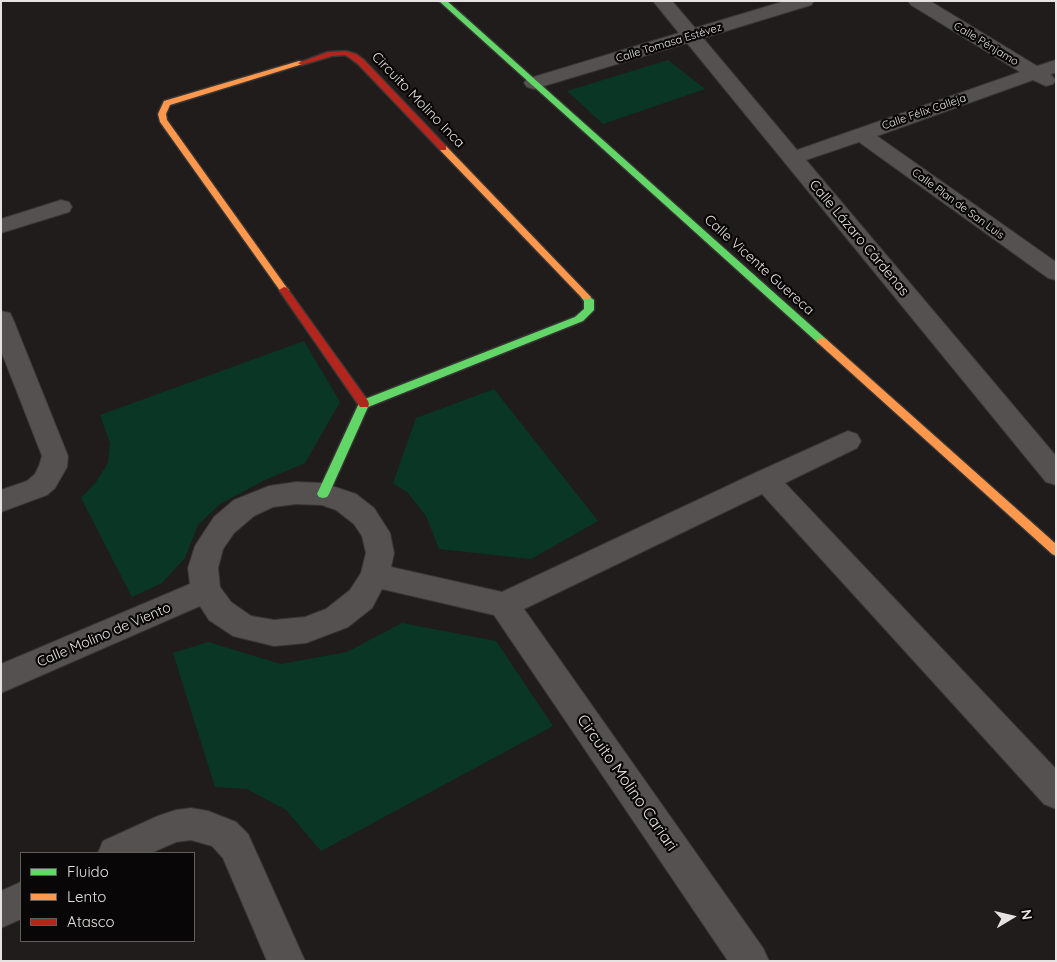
<!DOCTYPE html>
<html>
<head>
<meta charset="utf-8">
<style>
  body { margin:0 }
  #map { position:relative; width:1057px; height:962px; overflow:hidden; background:#1f1c1b; font-family:Quicksand,sans-serif }
  canvas { display:block }
  .frame { position:absolute; inset:0; border:2px solid #e5e2e1; pointer-events:none }
  .legend { position:absolute; left:20px; top:852px; width:175px; height:90px; box-sizing:border-box; background:#080606; border:1px solid #605e5e; margin:0; padding:6px 9px; list-style:none; font-size:15px; color:#e5e2e1 }
  .legend li { display:flex; align-items:center; gap:10px; height:25px }
  .legend b { width:25px; border:1px solid #605e5e }
  .north { position:absolute; left:987px; top:892px; width:50px; height:50px; -webkit-text-stroke:4px #080606; paint-order:stroke; rotate:81deg; font-size:14px; font-weight:700; line-height:20px; text-align:center; color:#e5e2e1 }
  .north::after { content:''; display:block; margin:auto; width:18px; height:22px; background:#e5e2e1; clip-path:polygon(50% 0,100% 100%,50% 72%,0 100%) }
</style>
</head>
<body>
<div id="map">
<canvas width="1057" height="962"></canvas>
<div class="frame"></div>
<ul class="legend">
<li><b style="height:6px;background:#63d668"></b>Fluido</li>
<li><b style="height:6px;background:#ff974d"></b>Lento</li>
<li><b style="height:6px;background:#b3261e"></b>Atasco</li>
</ul>
<div class="north">N</div>
</div>
<script>
const ctx = document.querySelector('canvas').getContext('2d');
ctx.lineJoin = 'round';
function paint(path, color) {
  ctx.fillStyle = color;
  ctx.fill(path, 'evenodd');
}
function toPath(rows) {
  const path = new Path2D();
  for (const r of rows) {
    path.moveTo(r[0], r[1]);
    for (let i = 2; i < r.length; i += 2) path.lineTo(r[i], r[i + 1]);
  }
  return path;
}
function stroke(path, color, width, dash) {
  ctx.strokeStyle = color;
  ctx.lineWidth = width;
  ctx.lineCap = dash ? 'butt' : 'round';
  ctx.setLineDash(dash || []);
  ctx.stroke(path);
}
function drawText(font, color, halo, rows, align = 'center') {
  ctx.font = font + ' Quicksand,sans-serif';
  ctx.lineWidth = 4.5;
  ctx.setLineDash([]);
  ctx.textBaseline = 'middle';
  ctx.strokeStyle = halo;
  ctx.fillStyle = color;
  for (const [text, x, y, turn = 0] of rows) {
    ctx.save();
    ctx.translate(x, y);
    ctx.rotate((+turn || 0) * Math.PI / 180);
    ctx.textAlign = isNaN(turn) ? turn : align;
    if (halo) ctx.strokeText(text, 0, 0);
    ctx.fillText(text, 0, 0);
    ctx.restore();
  }
}
paint(toPath([
  [668,60,705,89,603,124,567,91],
  [304,341,340,402,305,463,265,480,220,504,198,525,185,558,162,583,132,597,81,498,96,482,108,463,110,443,100,415],
  [494,389,598,521,531,559,439,549,426,516,408,493,393,483,416,418],
  [402,623,496,641,553,726,321,851,286,810,247,789,215,787,173,653,208,642,281,664,347,652]
]), '#0a3725');
const street = toPath([
  [653,1,672,1,695,28,785,1,814,1,811,5,703,38,797,150,1020,72,911,5,908,1,930,1,1037,66,1056,60,1056,73,1050,74,1056,80,1053,84,1046,86,1033,80,877,136,1056,262,1056,280,1048,278,859,142,806,160,1056,456,1056,485,1046,482,687,43,534,89,527,87,524,83,527,79,679,33,653,1],
  [61,200,69,202,72,207,69,212,1,233,1,219,61,200],
  [1,311,10,313,13,319,68,456,67,467,55,488,47,495,1,512,1,490,27,481,35,474,39,466,42,456,1,351,1,311],
  [848,431,857,434,861,441,857,448,785,483,1056,769,1056,809,1044,804,762,494,524,609,763,948,769,961,728,961,494,615,382,589,372,608,348,627,306,643,274,646,233,636,209,620,200,606,1,693,1,664,190,584,188,568,195,546,214,517,234,500,269,486,296,482,323,483,356,494,374,508,390,533,394,553,391,567,502,592,755,473,848,431],
  [296,504,322,505,336,510,354,524,362,536,366,553,361,573,350,590,326,609,305,617,274,620,251,616,231,602,220,587,218,568,223,549,234,533,254,516,273,507,296,504],
  [191,808,208,811,236,822,248,834,305,961,267,961,223,858,212,846,191,840,176,842,151,853,98,853,103,841,158,816,176,810,191,808],
  [21,882,21,919,1,928,1,891,21,882]
]);
const fast = toPath([
  [439,1,447,1,826,339,827,341,826,343,818,343,439,1],
  [586,294,594,300,594,310,583,321,368,407,329,494,327,497,323,498,319,497,317,494,360,401,575,317,584,309,584,301,581,297,586,294]
]);
const slow = toPath([
  [299,61,306,63,170,105,166,114,167,120,287,288,289,290,284,293,281,292,160,122,158,114,164,101,299,61],
  [443,145,446,146,589,295,591,297,589,299,583,299,440,150,440,146,443,145],
  [822,338,826,339,1056,544,1056,556,1052,554,818,343,817,341,818,339,822,338]
]);
const jam = toPath([
  [346,51,356,54,364,60,446,146,446,150,440,150,358,64,350,58,345,55,332,56,302,65,298,63,328,52,346,51],
  [284,287,287,288,368,401,369,404,368,407,360,407,279,290,284,287]
]);
stroke(street, '#383635', 2);
stroke(fast, '#383635', 3);
stroke(slow, '#383635', 3);
stroke(jam, '#383635', 3);
paint(street, '#545150');
paint(fast, '#63d668');
paint(slow, '#ff974d');
paint(jam, '#b3261e');
drawText('11px', '#e5e2e1', '#080606', [
  ["Calle Tomasa Estévez",669,43,-17],
  ["Calle Pénjamo",986,44,31],
  ["Calle Félix Calleja",924,112,-19],
  ["Calle Plan de San Luis",958,204,36]
]);
drawText('14px', '#e5e2e1', '#080606', [
  ["Circuito Molino Inca",418,100,46],
  ["Calle Lázaro Cárdenas",859,238,50],
  ["Calle Vicente Guereca",759,265,42],
  ["Calle Molino de Viento",104,635,-23]
]);
drawText('16px', '#e5e2e1', '#080606', [
  ["Circuito Molino Cariari",627,783,55]
]);
</script>
</body>
</html>
